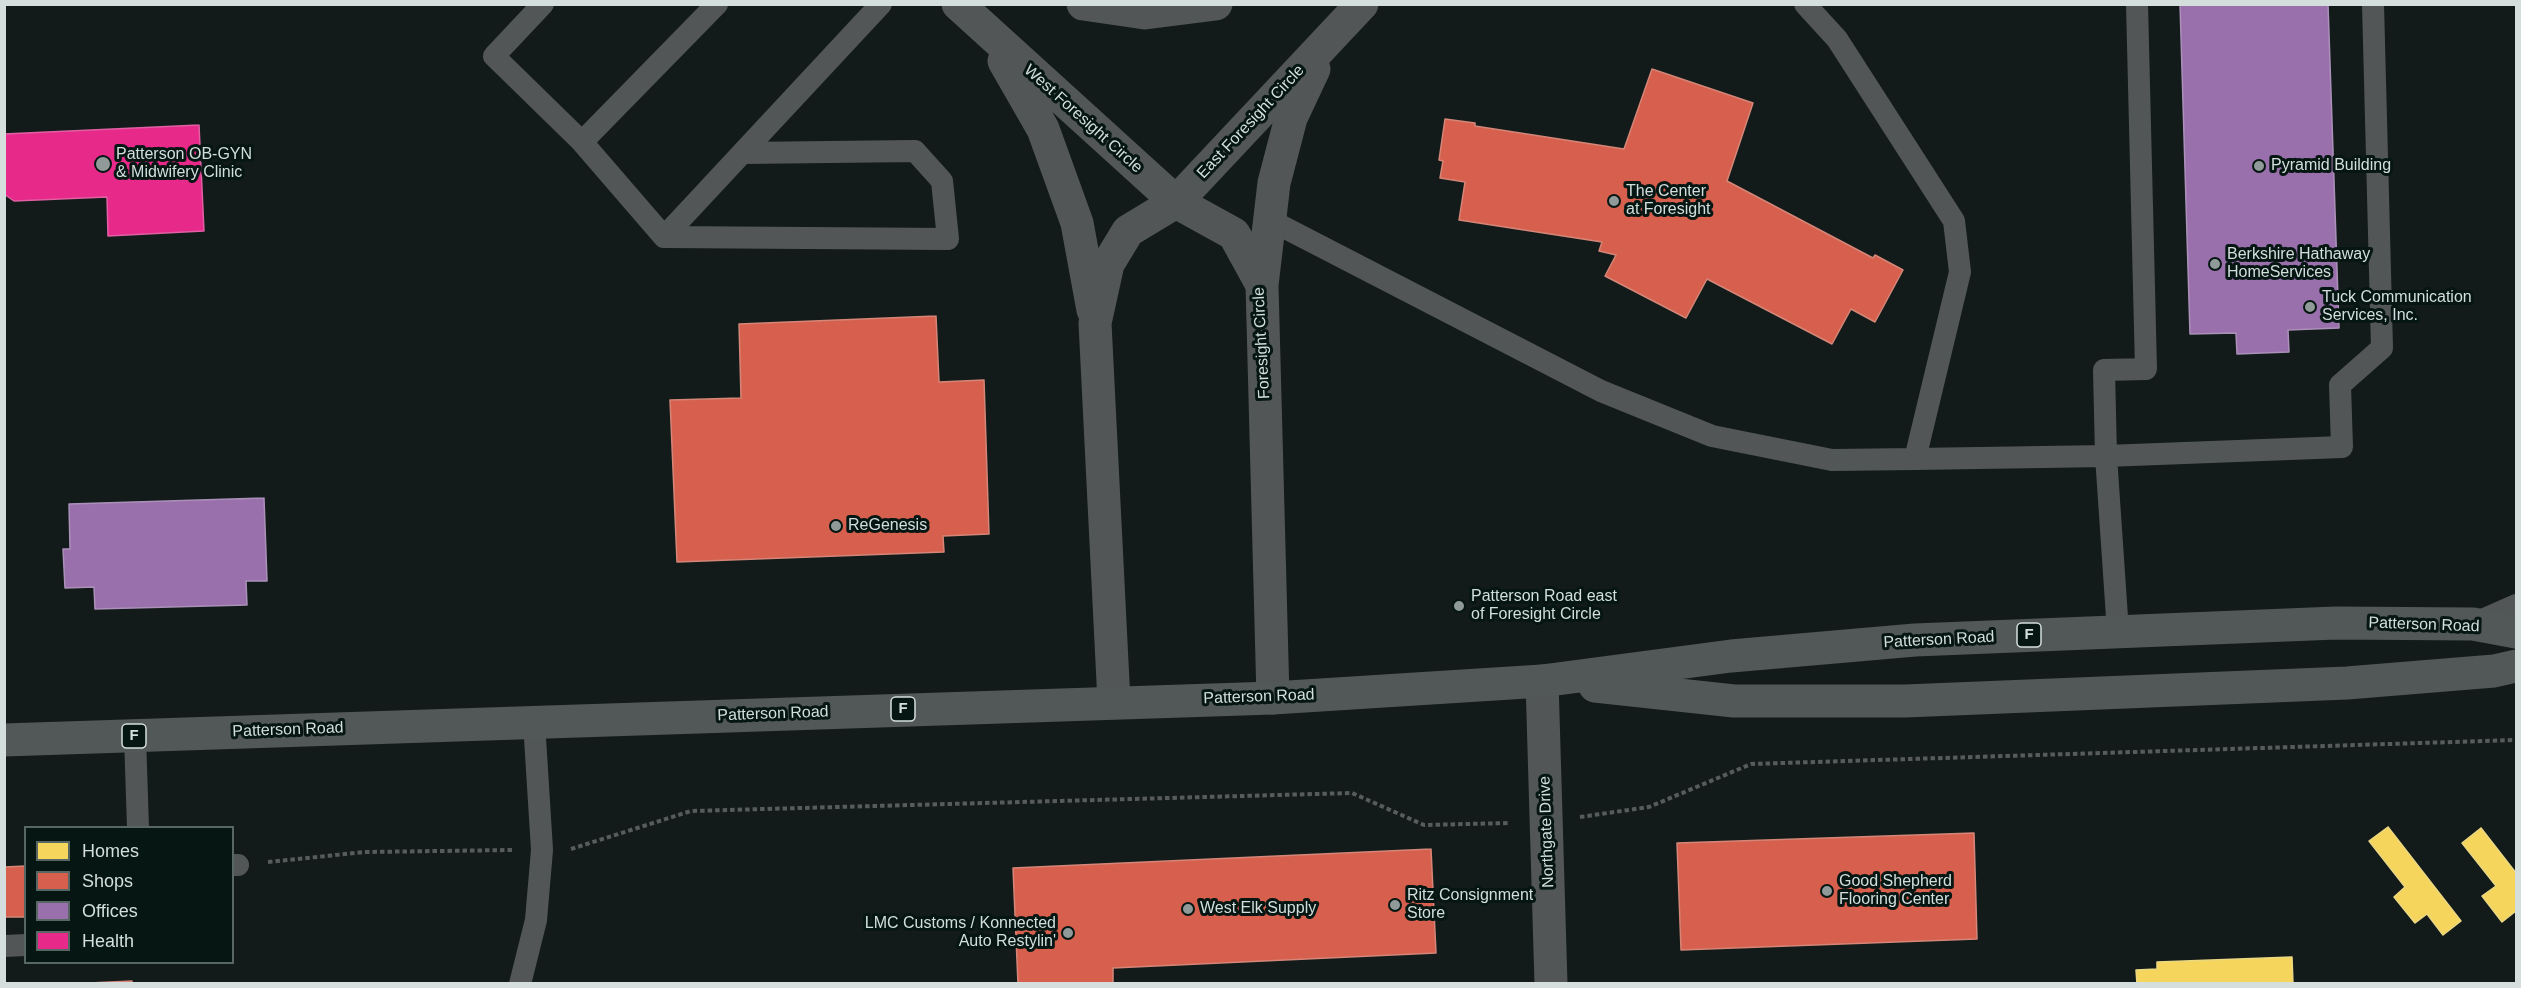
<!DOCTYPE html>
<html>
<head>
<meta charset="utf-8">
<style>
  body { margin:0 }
  #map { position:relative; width:2521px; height:988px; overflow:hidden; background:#121b19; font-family:Arial,sans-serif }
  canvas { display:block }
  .frame { position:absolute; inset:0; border:6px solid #d4dfdd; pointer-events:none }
  .legend { position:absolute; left:24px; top:826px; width:210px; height:138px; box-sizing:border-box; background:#051613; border:2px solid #586664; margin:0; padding:8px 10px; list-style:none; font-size:18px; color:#d4dfdd }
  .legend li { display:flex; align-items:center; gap:12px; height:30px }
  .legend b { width:30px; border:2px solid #586664 }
</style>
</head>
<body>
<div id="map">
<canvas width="2521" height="988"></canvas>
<div class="frame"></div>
<ul class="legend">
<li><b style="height:16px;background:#f6d55c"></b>Homes</li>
<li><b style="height:16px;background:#d6604d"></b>Shops</li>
<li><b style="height:16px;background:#9970ab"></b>Offices</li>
<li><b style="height:16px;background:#e7298a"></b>Health</li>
</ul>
</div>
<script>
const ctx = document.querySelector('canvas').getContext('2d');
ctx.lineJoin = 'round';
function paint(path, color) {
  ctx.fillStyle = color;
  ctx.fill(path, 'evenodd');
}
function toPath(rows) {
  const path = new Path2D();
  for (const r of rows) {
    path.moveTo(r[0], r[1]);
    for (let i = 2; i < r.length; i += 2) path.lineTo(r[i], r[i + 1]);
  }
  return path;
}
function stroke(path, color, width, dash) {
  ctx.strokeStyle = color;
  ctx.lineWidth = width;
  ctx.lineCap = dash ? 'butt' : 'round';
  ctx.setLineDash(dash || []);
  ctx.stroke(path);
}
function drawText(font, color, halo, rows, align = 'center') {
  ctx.font = font + ' Arial,sans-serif';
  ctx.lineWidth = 6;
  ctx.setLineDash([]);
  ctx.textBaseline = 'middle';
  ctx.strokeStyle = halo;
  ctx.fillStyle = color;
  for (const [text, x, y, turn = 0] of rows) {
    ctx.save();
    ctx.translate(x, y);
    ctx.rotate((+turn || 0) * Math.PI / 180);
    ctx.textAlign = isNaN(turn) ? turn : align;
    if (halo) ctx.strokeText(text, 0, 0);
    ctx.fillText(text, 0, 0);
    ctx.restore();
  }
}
const homes = toPath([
  [2388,827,2461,921,2443,935,2427,914,2415,923,2394,897,2405,887,2369,841,2388,827],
  [2481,828,2516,873,2516,911,2502,922,2482,896,2496,886,2462,843,2481,828],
  [2292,957,2293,984,2137,984,2136,970,2157,969,2157,962,2292,957]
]);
paint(homes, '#f6d55c');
stroke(homes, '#ecd883', 1.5);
const shops = toPath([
  [1652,69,1753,103,1727,181,1873,258,1875,255,1903,270,1875,322,1851,309,1832,344,1707,279,1686,318,1605,276,1616,255,1599,251,1602,242,1459,220,1465,182,1440,178,1443,161,1439,160,1445,119,1475,123,1475,126,1624,149,1652,69],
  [936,316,939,382,984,380,989,534,943,536,944,552,677,562,670,400,741,398,739,324,936,316],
  [1974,833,1977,939,1681,950,1677,843,1974,833],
  [1431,849,1436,953,1113,968,1113,984,1018,984,1013,868,1431,849],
  [26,866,26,917,4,917,4,867,26,866],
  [132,981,132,984,67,984,132,981]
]);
paint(shops, '#d6604d');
stroke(shops, '#d58678', 1.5);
const offices = toPath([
  [2180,4,2328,4,2339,328,2288,330,2289,352,2237,354,2236,333,2190,334,2180,4],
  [264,498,267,581,246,581,247,605,95,609,94,587,65,588,63,549,70,549,69,504,264,498]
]);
paint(offices, '#9970ab');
stroke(offices, '#ab91ba', 1.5);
const health = toPath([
  [199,125,204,231,108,236,107,197,14,201,4,194,4,134,199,125]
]);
paint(health, '#e7298a');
stroke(health, '#e160a3', 1.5);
stroke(toPath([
  [1580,817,1649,807,1751,764,2516,740],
  [571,849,691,811,1352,793,1424,825,1510,823],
  [268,862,365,852,512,850]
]), '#575c5b', 4, [4.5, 3]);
stroke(toPath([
  [543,4,494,56,582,142,664,237],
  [582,142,717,4],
  [743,153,915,151,942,181,948,239,664,237,881,4],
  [1268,219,1601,391,1712,436,1832,460,1915,459,1960,272,1954,221,1837,39,1805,4],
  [1915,459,2106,456,2342,447,2340,385,2382,348,2373,4],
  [2473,624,2516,605],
  [2118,632,2106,456,2104,370,2146,369,2137,4],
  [135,736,138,828],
  [232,865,238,865],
  [4,946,26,945],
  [520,984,536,920,542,850,534,722]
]), '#535656', 22);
stroke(toPath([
  [958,4,1176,202,1234,234,1262,285],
  [1083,4,1145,13,1216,4],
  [1004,61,1043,129,1077,223,1093,310],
  [1542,681,1551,984],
  [1273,698,1262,285,1274,183,1291,118,1314,69],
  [1114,702,1095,323,1108,264,1128,231,1176,202,1362,4]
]), '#535656', 33);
stroke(toPath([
  [1595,686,1734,701,1905,701,2347,683,2494,671,2516,666],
  [4,740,1273,698,1542,681,1731,656,1915,640,2336,623,2473,624,2516,632]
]), '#525757', 33);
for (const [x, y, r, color] of [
  [103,164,8,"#909a98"],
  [2259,166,6,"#909a98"],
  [1614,201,6,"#909a98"],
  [2215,264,6,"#909a98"],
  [2310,307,6,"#909a98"],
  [836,526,6,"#909a98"],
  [1459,606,6,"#909a98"],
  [1827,891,6,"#909a98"],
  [1395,905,6,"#909a98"],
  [1188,909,6,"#909a98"],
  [1068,933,6,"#909a98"]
]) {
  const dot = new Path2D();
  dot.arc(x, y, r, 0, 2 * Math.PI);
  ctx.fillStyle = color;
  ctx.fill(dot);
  stroke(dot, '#051613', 2);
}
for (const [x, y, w] of [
  [2029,635,24],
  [903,709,24],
  [134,736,24]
]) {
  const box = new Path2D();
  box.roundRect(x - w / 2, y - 12, w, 24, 4.5);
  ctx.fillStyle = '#051613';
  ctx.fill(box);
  stroke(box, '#d4dfdd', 1.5);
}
drawText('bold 15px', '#d4dfdd', null, [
  ["F",2029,635],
  ["F",903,709],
  ["F",134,736]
]);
drawText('16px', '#d4dfdd', '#051613', [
  ["West Foresight Circle",1083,119,42],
  ["East Foresight Circle",1251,122,-47],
  ["Foresight Circle",1262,343,-93],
  ["Patterson Road",2424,625,2],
  ["Patterson Road",1939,640,-3],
  ["Patterson Road",1259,697,-2],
  ["Patterson Road",773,714,-2],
  ["Patterson Road",288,730,-2],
  ["Northgate Drive",1547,832,-92]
]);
drawText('16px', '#d4dfdd', '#051613', [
  ["Patterson OB-GYN",116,155],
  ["& Midwifery Clinic",116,173],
  ["Pyramid Building",2271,166],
  ["The Center",1626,192],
  ["at Foresight",1626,210],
  ["Berkshire Hathaway",2227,255],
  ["HomeServices",2227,273],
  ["Tuck Communication",2322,298],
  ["Services, Inc.",2322,316],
  ["ReGenesis",848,526],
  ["Patterson Road east",1471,597],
  ["of Foresight Circle",1471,615],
  ["Good Shepherd",1839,882],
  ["Flooring Center",1839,900],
  ["Ritz Consignment",1407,896],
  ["Store",1407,914],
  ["West Elk Supply",1200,909],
  ["LMC Customs / Konnected",1056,924,"right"],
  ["Auto Restylin'",1056,942,"right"]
], 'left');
</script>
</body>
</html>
